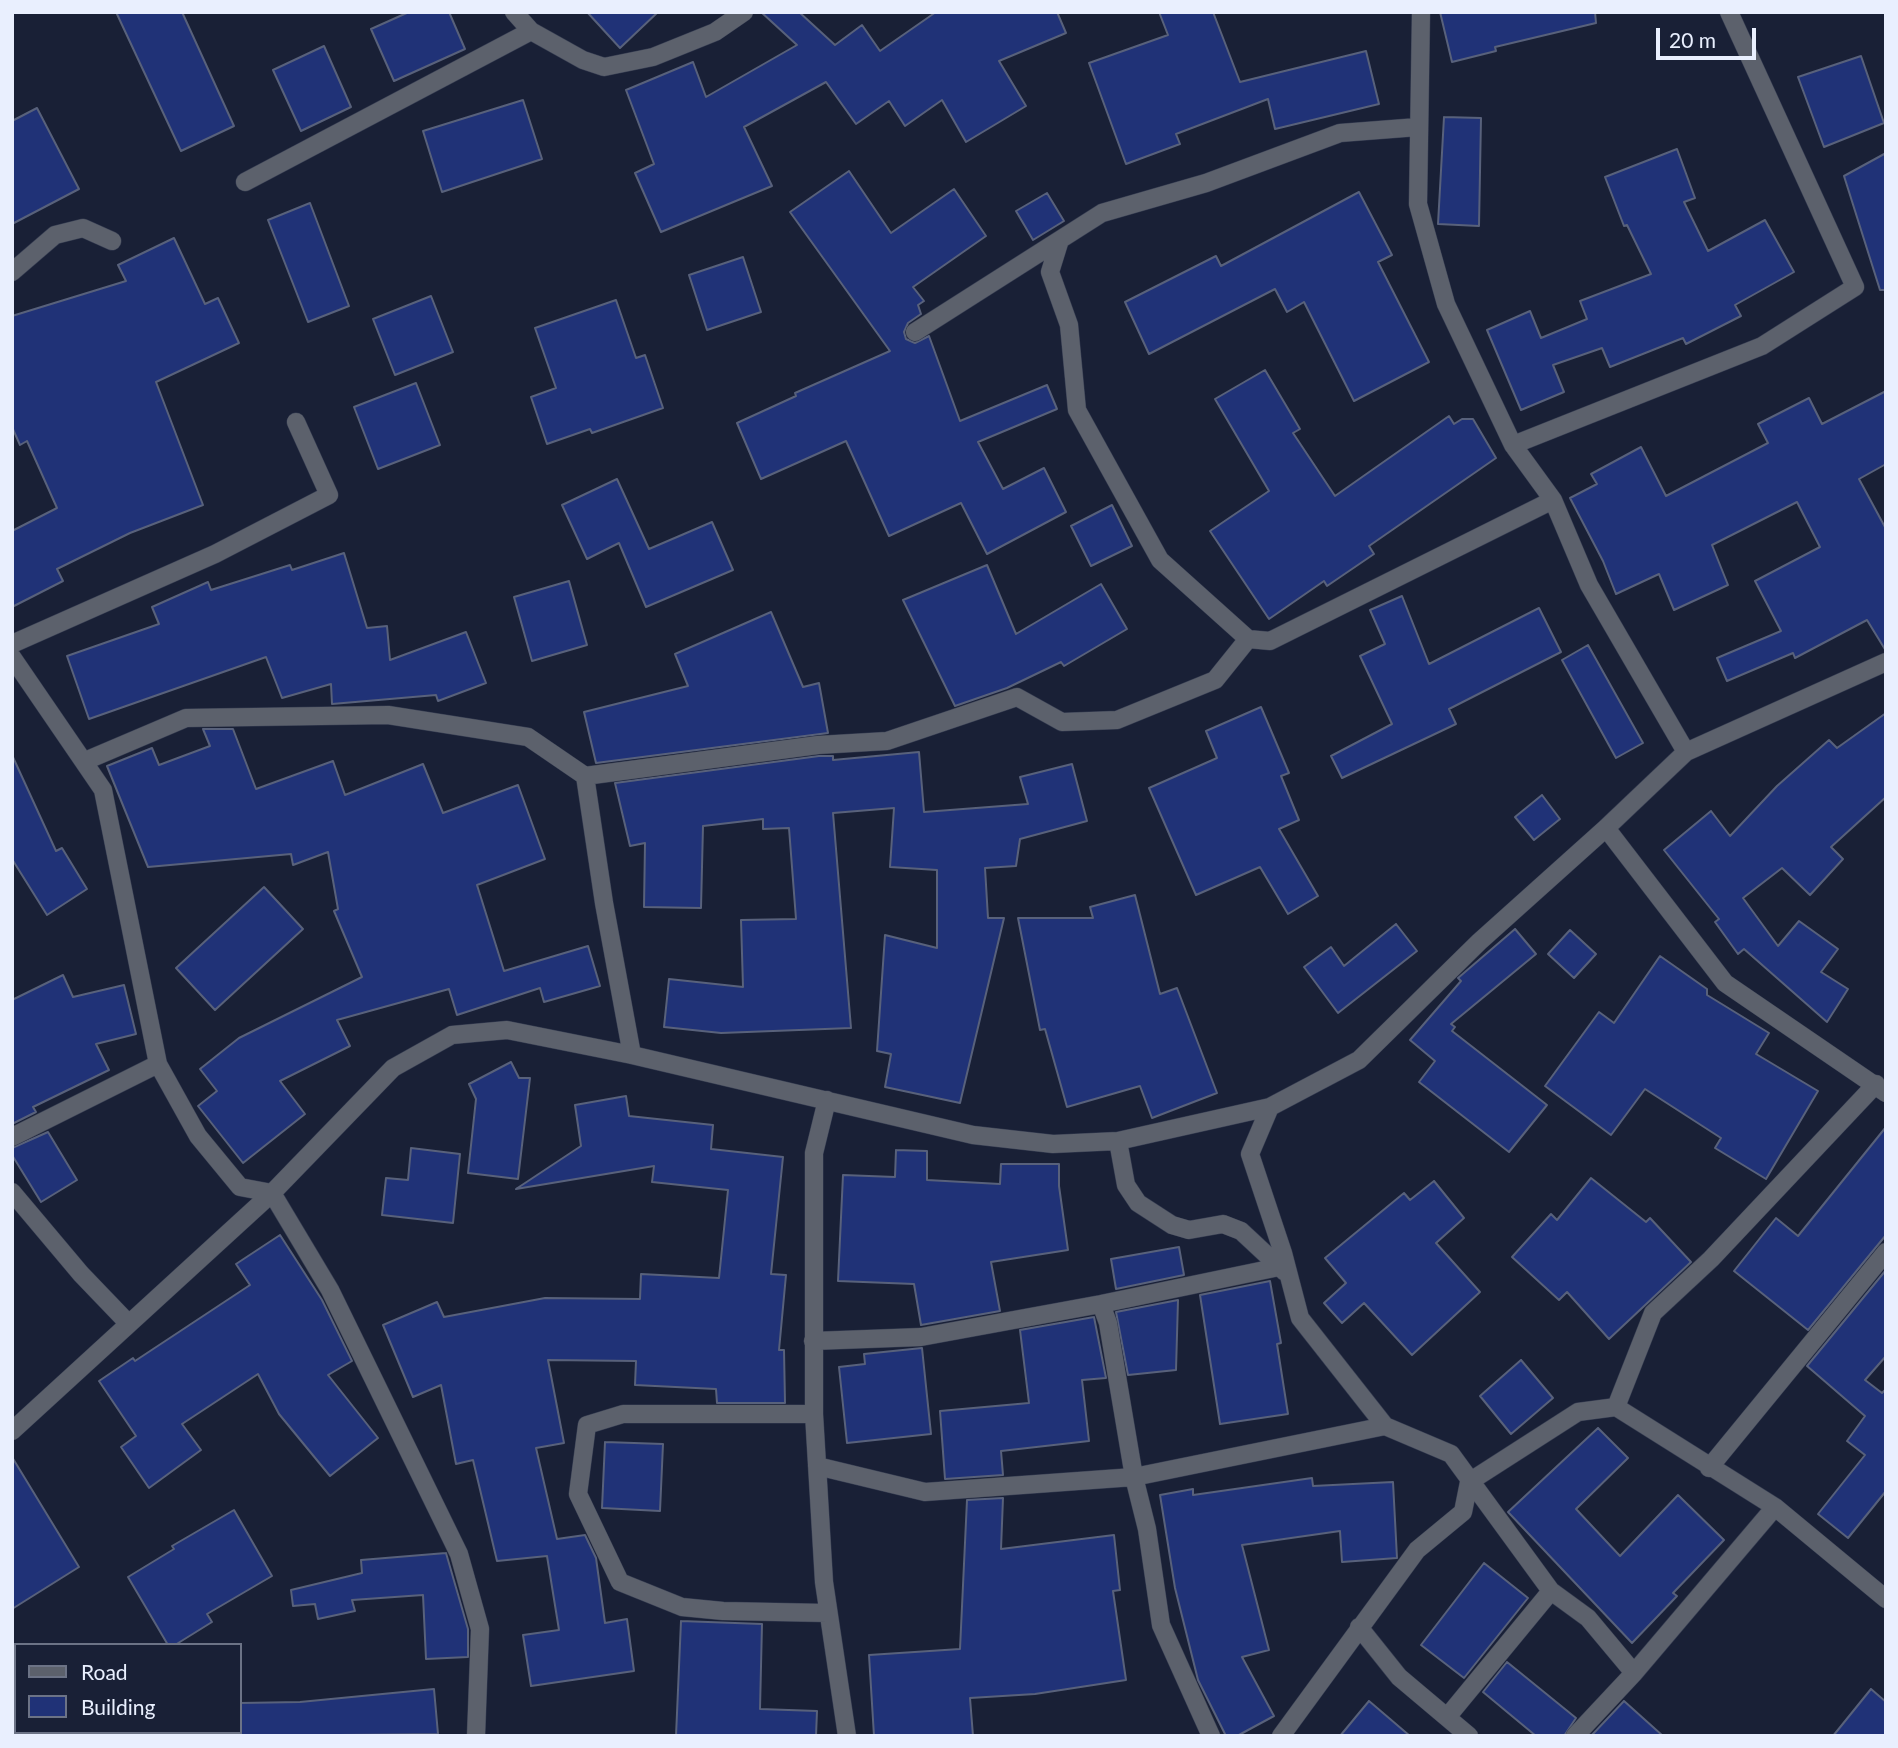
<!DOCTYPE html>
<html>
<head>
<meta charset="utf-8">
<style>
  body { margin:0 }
  #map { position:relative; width:1898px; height:1748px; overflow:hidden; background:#192036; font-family:Lato,sans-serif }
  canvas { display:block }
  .frame { position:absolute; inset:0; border:14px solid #e9effe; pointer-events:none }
  .legend { position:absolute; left:14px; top:1643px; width:228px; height:91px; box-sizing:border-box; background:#192036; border:2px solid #6c7386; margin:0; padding:9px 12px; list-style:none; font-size:21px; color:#e9effe }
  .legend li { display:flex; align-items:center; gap:14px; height:35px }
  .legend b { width:35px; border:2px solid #6c7386 }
  .scale { position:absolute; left:1656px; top:28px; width:100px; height:32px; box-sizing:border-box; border:4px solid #e9effe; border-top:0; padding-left:9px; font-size:21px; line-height:24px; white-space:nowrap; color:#e9effe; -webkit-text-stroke:5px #192036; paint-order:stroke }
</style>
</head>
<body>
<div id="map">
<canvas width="1898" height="1748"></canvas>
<div class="frame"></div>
<ul class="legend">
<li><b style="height:9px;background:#5c616c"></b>Road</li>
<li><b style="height:19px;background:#203277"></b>Building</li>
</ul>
<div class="scale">20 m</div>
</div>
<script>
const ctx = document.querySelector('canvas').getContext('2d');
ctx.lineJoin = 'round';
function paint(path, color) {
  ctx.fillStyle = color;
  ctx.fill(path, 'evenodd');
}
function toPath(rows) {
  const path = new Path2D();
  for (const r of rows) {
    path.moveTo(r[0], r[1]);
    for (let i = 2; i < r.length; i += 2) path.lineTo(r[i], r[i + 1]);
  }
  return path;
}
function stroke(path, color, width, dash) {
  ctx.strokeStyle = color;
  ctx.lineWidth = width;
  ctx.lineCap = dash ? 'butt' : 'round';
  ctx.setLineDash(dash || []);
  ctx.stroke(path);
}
const building = toPath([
  [116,12,182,12,234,126,181,151,116,12],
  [409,12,449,12,465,49,394,81,371,29,409,12],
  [587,12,658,12,620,48,587,12],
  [761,12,799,12,835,45,862,25,880,51,936,12,1057,12,1066,33,999,61,1026,106,966,142,942,100,905,126,889,101,856,124,826,82,744,127,772,186,661,232,635,173,654,164,626,90,693,62,706,97,797,45,761,12],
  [1159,12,1213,12,1240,82,1366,51,1379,104,1275,129,1268,99,1176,134,1180,144,1126,164,1089,63,1168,35,1159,12],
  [1440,12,1595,12,1596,23,1495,47,1496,51,1452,62,1440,12],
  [324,46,351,107,301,131,273,70,324,46],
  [1861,56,1884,123,1824,147,1798,77,1861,56],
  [523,100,542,159,442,192,423,131,523,100],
  [37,108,79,189,12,224,12,121,37,108],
  [1444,117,1481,118,1479,226,1438,224,1444,117],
  [1677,149,1695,198,1684,202,1708,251,1765,220,1794,272,1735,305,1741,316,1686,344,1683,338,1610,367,1602,348,1553,365,1564,392,1521,410,1487,330,1530,311,1541,338,1587,319,1580,301,1651,274,1627,225,1624,226,1605,177,1677,149],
  [1886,153,1886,290,1880,290,1844,176,1886,153],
  [849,171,891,233,954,189,986,236,913,287,924,301,918,305,921,314,908,323,904,332,906,339,915,343,929,336,960,421,1047,385,1057,409,978,442,1003,489,1044,468,1066,512,987,554,961,503,889,536,846,441,761,479,737,423,796,396,795,393,890,351,790,212,849,171],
  [1359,192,1392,255,1378,262,1429,362,1354,401,1304,302,1287,312,1275,289,1149,354,1125,302,1216,256,1221,266,1359,192],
  [1047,193,1064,221,1033,240,1016,211,1047,193],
  [310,203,349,306,308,322,268,220,310,203],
  [174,238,205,304,218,298,239,343,156,382,203,505,130,533,57,569,63,581,12,607,12,531,57,508,27,441,20,445,12,427,12,316,126,281,118,265,174,238],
  [743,257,761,312,707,330,689,275,743,257],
  [431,296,453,352,395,375,373,319,431,296],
  [616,300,636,358,645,355,663,408,592,433,590,429,547,444,531,397,556,388,535,328,616,300],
  [1265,370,1300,429,1293,433,1335,496,1449,416,1454,424,1462,419,1473,419,1496,458,1369,546,1374,554,1327,586,1324,581,1269,619,1210,531,1269,491,1215,399,1265,370],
  [416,383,440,445,378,469,354,407,416,383],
  [1886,391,1886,464,1859,479,1886,529,1886,651,1867,620,1795,658,1793,653,1727,681,1717,658,1781,631,1755,581,1820,547,1797,502,1712,545,1728,585,1674,610,1659,574,1616,594,1603,561,1570,498,1597,484,1591,474,1641,447,1666,496,1768,443,1758,424,1809,398,1822,424,1886,391],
  [617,479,649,549,712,522,733,570,646,607,619,543,587,559,562,505,617,479],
  [1112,505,1132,546,1091,566,1071,526,1112,505],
  [344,553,367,628,387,626,390,660,466,632,486,683,438,701,436,695,332,704,331,684,282,698,266,657,89,719,67,656,159,624,152,607,208,582,211,590,290,565,292,570,344,553],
  [987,565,1016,634,1101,584,1127,629,1064,666,1061,662,1007,688,955,706,903,600,987,565],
  [569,581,587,645,532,661,514,597,569,581],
  [1402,596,1429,664,1539,608,1561,652,1449,709,1456,724,1342,778,1331,756,1392,724,1360,656,1385,644,1370,610,1402,596],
  [771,612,803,687,819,683,828,733,596,763,584,712,688,686,675,654,771,612],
  [1588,645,1643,743,1616,758,1562,660,1588,645],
  [1261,707,1289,773,1281,776,1299,820,1279,829,1318,896,1288,914,1260,867,1196,895,1149,788,1217,758,1206,731,1261,707],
  [1886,713,1886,797,1831,847,1843,859,1810,895,1782,868,1743,898,1778,946,1799,921,1838,949,1821,972,1848,989,1827,1022,1744,949,1738,954,1715,922,1719,919,1664,850,1711,811,1730,836,1777,786,1829,740,1837,748,1886,713],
  [203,729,233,729,256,789,333,761,345,795,423,764,443,813,518,785,545,859,477,885,504,971,588,946,600,986,544,1002,540,988,457,1015,449,989,337,1020,350,1046,280,1081,305,1114,243,1163,198,1106,217,1091,200,1069,239,1038,362,977,334,911,338,909,328,852,293,865,291,854,148,867,107,766,152,748,159,765,210,746,203,729],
  [919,752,924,812,1028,804,1020,777,1072,764,1087,821,1020,839,1016,866,985,868,988,918,1004,918,960,1103,885,1087,891,1054,877,1051,885,935,937,948,937,870,890,867,894,808,833,813,851,1028,721,1033,664,1027,669,979,743,987,741,920,796,919,789,828,763,829,763,819,703,826,701,908,644,907,645,843,630,846,615,783,819,756,833,756,833,760,919,752],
  [12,755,56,851,62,848,87,889,47,915,12,859,12,755],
  [1542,795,1560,819,1534,840,1515,817,1542,795],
  [264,887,303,929,215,1010,176,968,264,887],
  [1135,895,1160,994,1177,988,1217,1093,1152,1118,1140,1086,1067,1107,1045,1029,1040,1030,1018,918,1093,918,1090,907,1135,895],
  [1396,924,1417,951,1338,1013,1304,967,1331,947,1344,966,1396,924],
  [1515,929,1536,954,1451,1024,1455,1027,1452,1031,1547,1105,1509,1152,1419,1082,1435,1061,1410,1040,1461,981,1458,978,1515,929],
  [1570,930,1596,954,1574,978,1548,954,1570,930],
  [1660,956,1707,989,1707,995,1769,1033,1756,1054,1818,1091,1766,1179,1715,1148,1721,1138,1645,1089,1611,1135,1545,1086,1599,1012,1614,1023,1660,956],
  [63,975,73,997,124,985,136,1034,96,1044,109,1070,33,1107,36,1112,12,1124,12,1000,63,975],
  [511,1062,519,1078,530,1078,518,1179,468,1173,476,1099,469,1084,511,1062],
  [626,1096,629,1116,713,1125,711,1149,783,1157,771,1274,786,1275,779,1350,784,1350,785,1403,717,1403,716,1389,635,1385,636,1361,548,1360,564,1443,536,1448,557,1539,585,1535,596,1558,605,1623,627,1619,634,1671,531,1686,523,1635,559,1630,547,1556,497,1561,473,1460,456,1464,441,1385,413,1397,383,1325,437,1302,444,1317,545,1298,640,1299,641,1274,719,1278,728,1190,652,1182,654,1166,516,1189,581,1146,575,1105,626,1096],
  [1886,1127,1886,1235,1808,1330,1734,1271,1776,1218,1798,1236,1886,1127],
  [48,1132,77,1180,41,1202,12,1155,12,1148,48,1132],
  [411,1148,460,1154,453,1223,382,1215,386,1178,408,1180,411,1148],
  [896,1150,927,1151,927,1180,1000,1184,1001,1164,1059,1164,1059,1186,1068,1250,991,1262,1000,1311,921,1325,914,1284,838,1281,843,1175,895,1177,896,1150],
  [1591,1178,1646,1222,1650,1218,1691,1262,1609,1339,1567,1292,1559,1300,1512,1257,1551,1214,1557,1220,1591,1178],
  [1434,1181,1464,1218,1436,1243,1480,1292,1412,1355,1364,1303,1342,1323,1324,1303,1346,1283,1325,1258,1404,1193,1410,1200,1434,1181],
  [280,1235,322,1300,352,1361,328,1375,378,1438,330,1476,279,1414,258,1374,182,1424,201,1450,149,1488,121,1447,136,1436,99,1381,133,1358,135,1361,250,1285,236,1264,280,1235],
  [1179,1247,1184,1275,1116,1289,1111,1259,1179,1247],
  [1886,1270,1886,1356,1865,1380,1882,1393,1886,1389,1886,1491,1848,1538,1818,1514,1865,1455,1847,1441,1865,1416,1807,1366,1886,1270],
  [1270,1281,1281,1343,1277,1344,1288,1414,1220,1424,1200,1295,1270,1281],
  [1178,1300,1176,1370,1128,1375,1116,1312,1178,1300],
  [1094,1317,1106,1378,1082,1380,1089,1441,1001,1451,1003,1475,945,1479,940,1411,1029,1403,1020,1330,1094,1317],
  [922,1348,931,1434,847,1443,839,1367,865,1364,864,1354,922,1348],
  [1521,1360,1553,1398,1511,1434,1480,1396,1521,1360],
  [1598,1428,1628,1458,1576,1509,1620,1556,1678,1495,1724,1540,1673,1593,1677,1596,1632,1643,1508,1512,1598,1428],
  [605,1442,663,1444,660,1511,602,1508,605,1442],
  [12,1457,79,1567,12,1609,12,1457],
  [1312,1478,1313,1486,1393,1482,1397,1558,1342,1562,1340,1531,1242,1545,1269,1650,1242,1657,1274,1716,1237,1736,1226,1736,1198,1680,1175,1588,1160,1495,1193,1489,1193,1495,1312,1478],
  [1003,1498,1001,1549,1114,1535,1120,1590,1113,1591,1126,1680,1035,1694,970,1698,973,1736,874,1736,869,1655,960,1649,967,1500,1003,1498],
  [234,1510,272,1576,207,1614,212,1622,175,1645,168,1645,128,1577,174,1549,172,1546,234,1510],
  [446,1553,468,1629,468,1657,426,1659,423,1595,352,1600,355,1611,318,1619,315,1604,293,1606,291,1590,362,1573,361,1560,446,1553],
  [1484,1563,1528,1598,1464,1678,1421,1645,1484,1563],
  [681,1621,762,1624,760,1709,817,1711,816,1736,676,1736,681,1621],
  [1507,1662,1576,1718,1564,1736,1536,1736,1483,1692,1507,1662],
  [434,1689,438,1734,240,1736,240,1703,300,1702,434,1689],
  [1871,1689,1886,1702,1886,1736,1833,1736,1871,1689],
  [1369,1701,1410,1736,1340,1736,1369,1701],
  [1624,1701,1663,1736,1591,1736,1624,1701]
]);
paint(building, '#203277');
stroke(building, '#58617b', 2);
const street = toPath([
  [514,12,531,31,583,60,604,67,653,57,715,32,744,12],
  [1421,12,1418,204,1446,304,1513,445,1553,500,1589,585,1686,752],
  [245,182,531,31],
  [1059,243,1050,272,1069,325,1077,410,1160,560,1248,639],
  [12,272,55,235,83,228,112,241],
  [915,332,1102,213,1206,183,1340,133,1418,127],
  [1513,445,1762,346,1855,287,1729,12],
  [12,644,215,554,329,495,296,422],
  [12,657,103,790,158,1064,198,1136,240,1187,272,1193,330,1290,459,1554,480,1629,476,1736],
  [85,761,186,718,388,715,528,737,585,776,818,745,887,741,1017,697,1062,722,1117,720,1215,680,1248,639,1270,641,1553,500],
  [585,776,604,903,632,1055],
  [1606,828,1725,983,1886,1093],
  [827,1100,814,1153,814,1414,824,1582,847,1736],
  [1270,1107,1250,1154,1283,1253,1300,1318,1385,1426,1451,1454,1551,1591,1588,1618,1634,1673],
  [12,1137,158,1064],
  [1118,1141,1126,1185,1138,1203,1172,1225,1189,1230,1223,1224,1241,1231,1285,1272],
  [12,1192,81,1274,129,1324],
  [1101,1304,1108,1323,1134,1477,1147,1529,1161,1625,1211,1736],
  [813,1341,921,1337,1101,1304,1279,1267],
  [1616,1407,1653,1313,1711,1259,1876,1084],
  [814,1414,623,1414,587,1425,578,1494,620,1582,682,1607,723,1611,827,1613],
  [12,1431,272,1193,393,1068,452,1035,507,1030,632,1055,973,1135,1053,1144,1118,1141,1270,1107,1359,1060,1479,942,1606,828,1686,752,1886,662],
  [817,1466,925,1492,1134,1477,1385,1426],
  [1709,1468,1886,1252],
  [1359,1627,1399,1677,1469,1736],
  [1448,1716,1551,1591],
  [1281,1736,1417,1550,1463,1512,1469,1482,1578,1412,1616,1407,1775,1507,1886,1599],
  [1575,1736,1634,1673,1775,1507]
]);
stroke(street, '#363d52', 19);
stroke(street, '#5c616c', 18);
</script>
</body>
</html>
